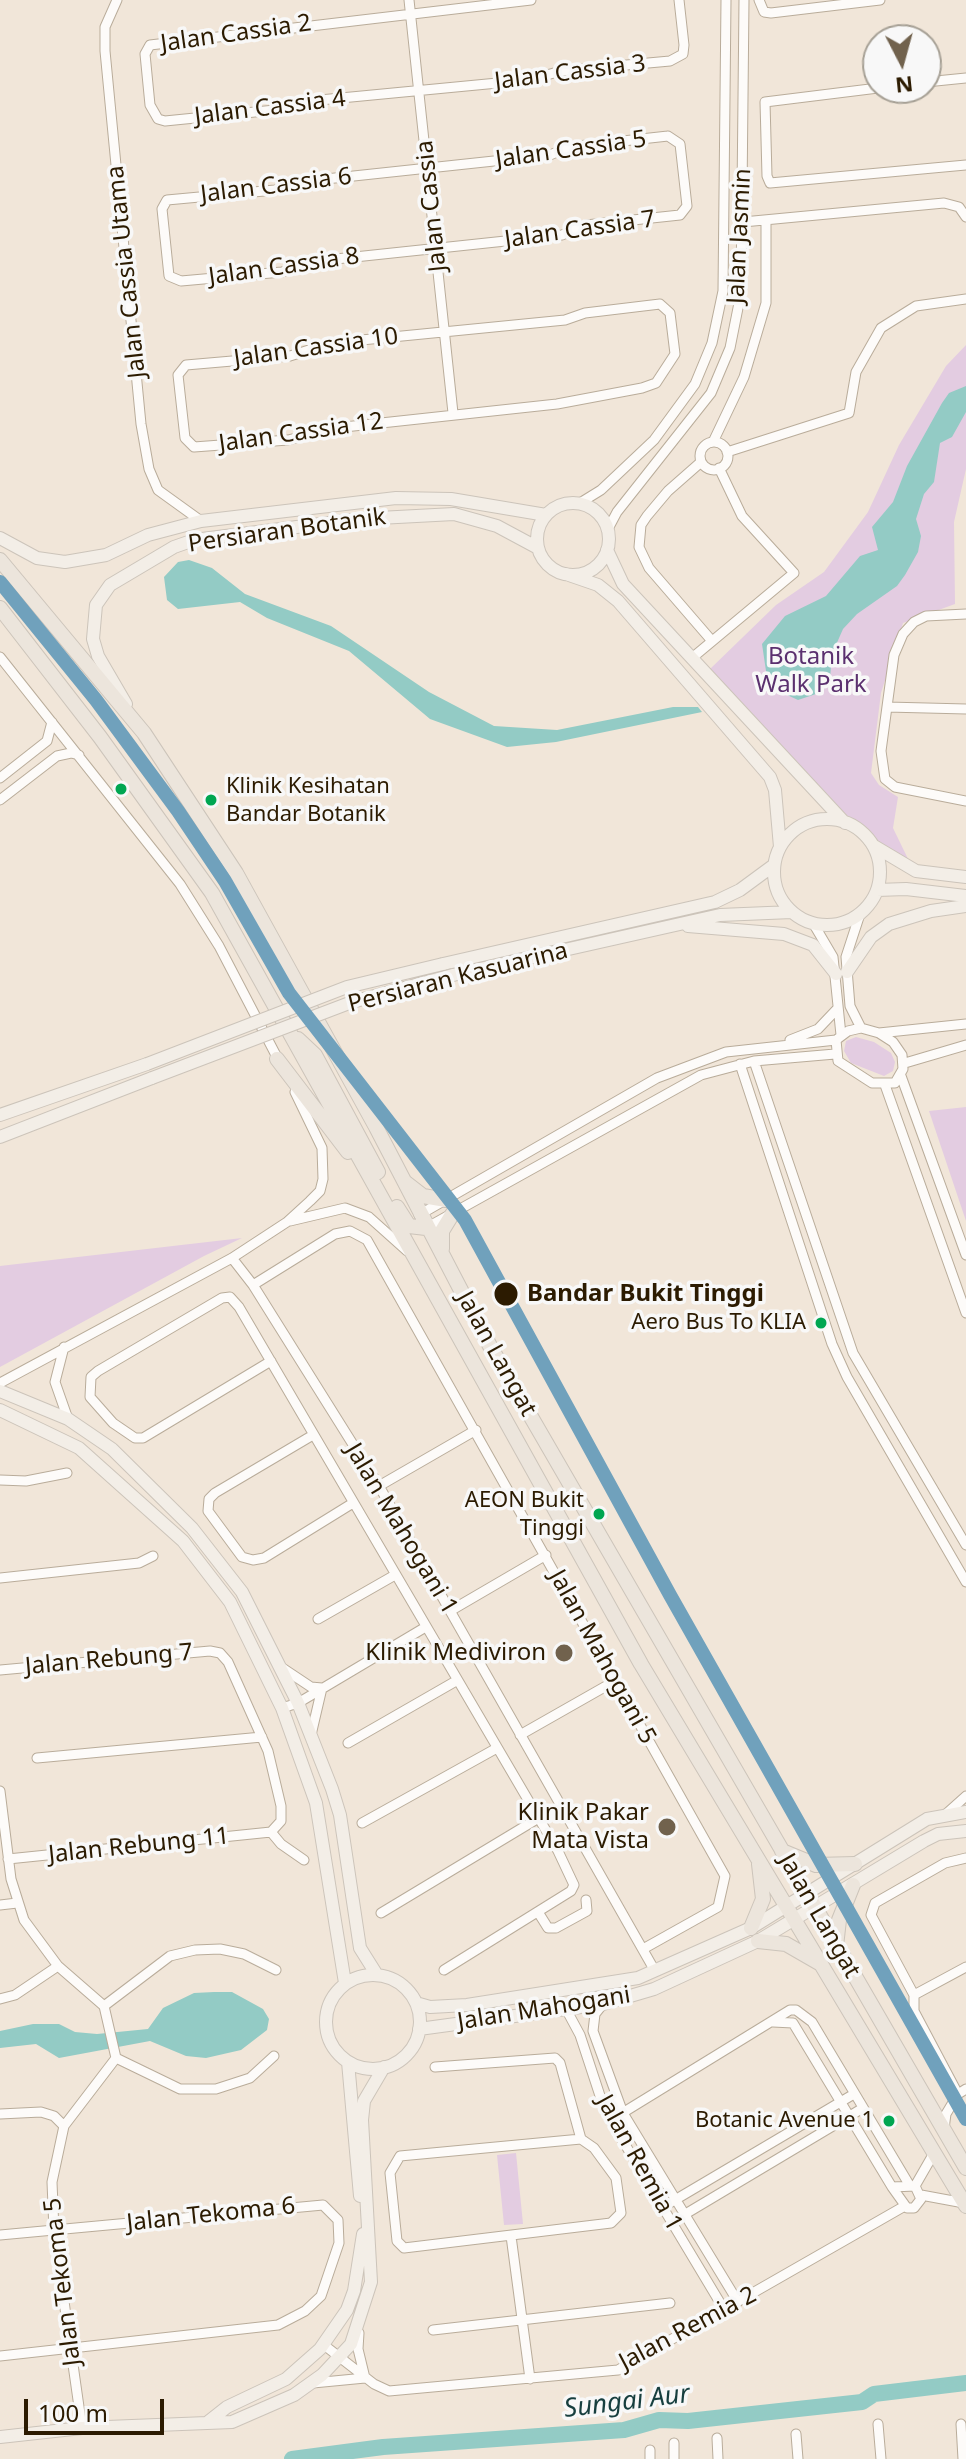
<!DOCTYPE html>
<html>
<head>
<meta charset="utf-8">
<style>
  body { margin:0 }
  #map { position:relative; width:966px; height:2459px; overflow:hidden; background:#f1e6d9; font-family:"Noto Sans",sans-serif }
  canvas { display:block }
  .north { position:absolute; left:862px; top:24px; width:80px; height:80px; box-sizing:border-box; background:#f8f8f8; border:2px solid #a6a095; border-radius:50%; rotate:174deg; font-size:22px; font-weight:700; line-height:32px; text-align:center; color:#2c1b01 }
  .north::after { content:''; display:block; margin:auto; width:28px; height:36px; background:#71624d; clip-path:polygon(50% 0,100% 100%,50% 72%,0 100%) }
  .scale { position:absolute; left:24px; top:2399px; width:140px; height:36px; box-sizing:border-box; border:4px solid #2c1b01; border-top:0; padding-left:10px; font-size:24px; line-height:28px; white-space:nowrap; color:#2c1b01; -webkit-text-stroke:6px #f8f8f8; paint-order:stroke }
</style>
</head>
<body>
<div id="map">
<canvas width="966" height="2459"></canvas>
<div class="north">N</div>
<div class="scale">100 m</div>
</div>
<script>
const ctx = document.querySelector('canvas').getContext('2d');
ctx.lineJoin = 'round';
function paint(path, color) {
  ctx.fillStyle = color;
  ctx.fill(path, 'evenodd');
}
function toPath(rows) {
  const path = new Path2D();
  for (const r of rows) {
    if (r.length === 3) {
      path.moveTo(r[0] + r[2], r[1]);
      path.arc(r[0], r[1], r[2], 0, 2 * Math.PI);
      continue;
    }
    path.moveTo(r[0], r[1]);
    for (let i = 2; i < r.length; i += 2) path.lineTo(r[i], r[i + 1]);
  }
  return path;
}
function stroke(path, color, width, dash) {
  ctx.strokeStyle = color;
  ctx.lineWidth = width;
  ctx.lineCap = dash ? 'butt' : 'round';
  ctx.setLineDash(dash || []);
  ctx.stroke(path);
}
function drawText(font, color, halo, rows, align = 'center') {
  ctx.font = font + ' "Noto Sans",sans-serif';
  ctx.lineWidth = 7;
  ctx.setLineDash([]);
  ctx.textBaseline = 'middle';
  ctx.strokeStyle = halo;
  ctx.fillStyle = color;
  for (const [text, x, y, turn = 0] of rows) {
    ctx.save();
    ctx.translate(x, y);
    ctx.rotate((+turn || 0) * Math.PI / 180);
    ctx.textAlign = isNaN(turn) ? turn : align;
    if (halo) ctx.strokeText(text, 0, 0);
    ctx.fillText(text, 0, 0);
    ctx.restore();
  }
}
paint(toPath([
  [966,345,966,469,954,522,955,604,903,623,881,693,871,773,879,785,898,797,893,828,910,863,875,845,709,670,776,605,824,572,868,512,899,445,946,366],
  [856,1037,874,1042,891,1053,895,1062,893,1071,884,1076,851,1063,844,1051,846,1041],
  [966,1107,966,1221,929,1111],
  [242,1238,204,1256,0,1367,0,1266],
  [516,2153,523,2224,504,2225,497,2155]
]), '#e3cce1');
paint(toPath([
  [966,386,966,412,952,437,940,443,934,482,924,494,916,519,921,536,918,552,905,575,897,586,857,614,843,629,832,654,830,679,822,692,798,700,785,694,766,671,762,644,785,616,826,596,860,556,878,550,872,527,893,502,907,466,942,403,949,393],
  [189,560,212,568,245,594,331,626,429,692,494,726,557,730,673,707,698,707,702,712,556,742,507,747,430,719,349,651,267,618,240,602,178,609,167,600,164,577,178,562],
  [214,1992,232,1992,263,2009,269,2019,267,2030,241,2050,206,2058,186,2056,150,2041,59,2058,36,2044,0,2048,0,2031,33,2024,59,2024,75,2032,97,2034,148,2029,163,2008,194,1993]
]), '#93cbc5');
stroke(toPath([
  [292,2459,383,2447,624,2430,659,2420,688,2421,862,2402,874,2394,966,2383]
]), '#93cbc5', 16);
const minor = toPath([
  [117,0,105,27,105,51,141,424,149,469,158,490,201,521],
  [409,0,453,413],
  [531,0,150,45,145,54,150,105,158,119,165,121,275,110,299,102,529,80,561,71,670,61,683,54,684,45,679,0],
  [759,0,764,12,771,13,880,0],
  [926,82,966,78],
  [878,88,765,102,767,176,770,183,966,165],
  [668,136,680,144,687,206,680,215,586,225,562,235,317,261,282,272,181,281,169,276,162,209,167,200,275,190,307,181,550,155,569,147,668,136],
  [743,222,944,203,959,207,966,217],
  [660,304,670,313,675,354,656,383,642,388,557,404,335,428,288,440,194,447,185,438,178,375,186,365,290,356,331,343,565,320,585,313,660,304],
  [713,442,744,377,766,303,766,220],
  [714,456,14],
  [727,452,849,413,856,372,881,328,916,306,966,299],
  [701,462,668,491,647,516,641,525,639,547,649,568,712,641],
  [580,503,601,490,654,440,695,384,712,343,723,291,726,0],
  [608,529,617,512,711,393,730,348,741,293,744,0],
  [966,614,926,616,914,622,903,634,894,655,881,751,885,779,895,787,966,801],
  [0,657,180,884,219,946,279,1061],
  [692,658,794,573,742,516,719,468],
  [887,707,966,709],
  [0,778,47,741,52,722],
  [0,800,57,756,71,753,79,755],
  [860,914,846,957,850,1006,861,1028],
  [813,923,833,957,841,1035],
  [861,1028,879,1033,893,1042,902,1055,903,1069,895,1083,872,1083,838,1061,836,1040,848,1031,861,1028],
  [879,1033,966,1024],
  [790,1040,818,1029,837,1009],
  [754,1061,853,1353,966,1545],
  [905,1063,966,1045],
  [740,1064,832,1344,847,1377,966,1582],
  [901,1076,966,1255],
  [885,1085,966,1313],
  [419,1215,657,1078,726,1052,836,1040],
  [290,1221,345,1208,369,1217,407,1251],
  [426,1228,701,1075,754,1061,835,1054],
  [232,1258,253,1285,379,1486,655,1971],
  [253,1285,335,1234,350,1231,367,1240,725,1876,718,1907,643,1949],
  [64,1347,55,1382,68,1419],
  [271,1361,143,1438,135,1438,113,1423,90,1397,91,1377,98,1371,222,1298,230,1297,239,1307,558,1851,574,1885,571,1891,444,1970],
  [0,1383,232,1258,287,1222,310,1201,320,1191,323,1179,322,1148,295,1092],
  [313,1435,215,1493,209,1499,208,1511,242,1557,253,1560,264,1558,353,1503],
  [0,1480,26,1481,67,1473],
  [379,1486,476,1430],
  [0,1578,139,1563,153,1556],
  [450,1611,546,1555],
  [318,1619,395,1575],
  [281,1667,311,1687,322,1688],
  [0,1670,210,1651,220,1653,228,1662,268,1751,281,1806,281,1821,271,1832,8,1859],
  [282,1708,298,1703,424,1628],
  [311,1735,322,1688],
  [520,1735,615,1681],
  [348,1743,456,1681],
  [37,1758,262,1737],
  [0,1791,11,1879,24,1920,58,1966,104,2006],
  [947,1813,966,1796],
  [362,1823,497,1748],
  [271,1832,281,1844,304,1860],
  [0,1905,17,1903],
  [538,1912,548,1928,556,1928,587,1911,586,1900],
  [381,1913,537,1819],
  [914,1995,966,1967],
  [0,1999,15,1995,58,1966],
  [603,2004,595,2014,593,2031,623,2113,738,2302],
  [104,2006,170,1956,195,1950,220,1949,244,1954,276,1970],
  [104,2006,116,2058],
  [566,2009,580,2035,605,2111,725,2311],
  [773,2022,793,2023,892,2187],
  [116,2058,180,2089,216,2089,250,2078,274,2056],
  [435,2067,555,2058,560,2063,581,2139,594,2148,616,2178,621,2213,611,2223,404,2248,397,2241,390,2173,400,2156,581,2139],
  [958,2094,914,2011,914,1995,871,1915,875,1903,945,1863,966,1858],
  [0,2114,41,2112,54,2116,64,2126],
  [611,2120,790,2010,796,2010,812,2022,910,2186],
  [944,2129,946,2114,958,2094,966,2089],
  [915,2186,921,2199,914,2208,907,2208,892,2187,915,2186],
  [915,2186,934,2153],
  [921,2195,964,2203],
  [663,2207,854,2094],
  [672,2222,863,2108],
  [0,2235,323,2205,338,2220,339,2243,321,2296,305,2311,278,2325,0,2356],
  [511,2236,530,2379],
  [433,2330,670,2303],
  [359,2333,358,2349,365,2378],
  [324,2345,374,2384,389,2391,618,2370,903,2207],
  [313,2383,365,2378],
  [878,2424,881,2459],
  [961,2424,963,2459],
  [82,2428,54,2231,52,2182,64,2126,116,2058],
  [796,2434,798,2459],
  [717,2438,718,2459],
  [674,2443,674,2459],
  [650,2450,650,2459]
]);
const major = toPath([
  [573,539,36],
  [0,538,37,558,65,562,106,555,148,535,201,521,396,498,451,499,546,515],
  [607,550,623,584,845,823],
  [566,574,598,585,618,601,770,777,775,790,780,847],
  [126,704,98,656,93,639,96,605,110,585,174,547,194,540,360,519,454,514,497,526,538,548],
  [827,872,53],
  [874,846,916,871,966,877],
  [877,890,906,889,966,896],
  [688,926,784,934,813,945,836,974],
  [443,964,715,902,740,890,774,865],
  [847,972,871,937,889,924,931,911,966,906],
  [453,975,720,915,792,912],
  [0,1115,147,1064],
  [0,1137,152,1078],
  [0,1391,68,1419,112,1449,192,1528,242,1592,298,1703,332,1789,340,1815,360,1948,377,1975],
  [0,1410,79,1448,183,1541,230,1602,282,1708,316,1803,345,1983],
  [373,2022,47],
  [416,2003,430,2007,467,2005,638,1978,751,1928,927,1819,966,1812],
  [419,2029,603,2004,654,1989,758,1941,924,1841,938,1834,966,1831],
  [348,2062,360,2196],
  [208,2422,227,2407,286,2379,320,2349,347,2310,354,2291,363,2234],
  [0,2437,82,2428,232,2422,294,2395,322,2375,351,2344,371,2282,362,2120,364,2101,384,2067]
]);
const highway = toPath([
  [0,560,144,733,236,873,376,1127,490,1346,966,2168],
  [0,608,100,737,212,893,641,1664,966,2206],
  [298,1039,315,1055,378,1172],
  [277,1059,348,1152],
  [405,1182,423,1196,446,1200],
  [397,1207,409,1226,426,1228],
  [442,1249,442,1231,453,1213],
  [782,1851,816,1865,855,1864],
  [751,1928,763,1899,759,1864],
  [758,1941,786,1944,819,1963],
  [836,1946,839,1920,853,1885]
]);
stroke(minor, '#b9ac9a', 11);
stroke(major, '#ccc4ba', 14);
stroke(highway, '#ccc4ba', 16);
stroke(minor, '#fdfbf9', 9);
stroke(major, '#f3eee7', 12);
stroke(highway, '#ece5dc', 14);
const majorBridge = toPath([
  [147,1064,347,987,443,964],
  [152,1078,352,1002,453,975]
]);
stroke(majorBridge, '#ccc4ba', 14, []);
stroke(majorBridge, '#f3eee7', 12);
stroke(toPath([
  [0,582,96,700,178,811,225,881,289,993,465,1220,670,1595,966,2119]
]), '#70a1bc', 14);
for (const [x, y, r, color] of [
  [121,789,7,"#00a651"],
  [211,800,7,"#00a651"],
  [506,1294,13,"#2c1b01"],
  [821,1323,7,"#00a651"],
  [599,1514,7,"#00a651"],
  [564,1653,10,"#71624d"],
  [667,1827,10,"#71624d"],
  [889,2121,7,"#00a651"]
]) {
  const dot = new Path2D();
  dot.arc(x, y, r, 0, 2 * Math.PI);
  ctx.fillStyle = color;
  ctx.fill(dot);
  stroke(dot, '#f8f8f8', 3);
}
drawText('22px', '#2c1b01', '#f8f8f8', [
  ["Klinik Kesihatan",226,787,"left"],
  ["Bandar Botanik",226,815,"left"],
  ["Aero Bus To KLIA",806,1323],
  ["AEON Bukit",584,1501],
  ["Tinggi",584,1529],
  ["Botanic Avenue 1",874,2121]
], 'right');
drawText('24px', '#2c1b01', '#f8f8f8', [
  ["Jalan Cassia 2",236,34,-8],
  ["Jalan Cassia 3",570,73,-7],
  ["Jalan Cassia 4",270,108,-7],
  ["Jalan Cassia 5",571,150,-8],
  ["Jalan Cassia 6",276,186,-7],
  ["Jalan Cassia",432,206,-96],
  ["Jalan Cassia 7",580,230,-8],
  ["Jalan Jasmin",740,236,-87],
  ["Jalan Cassia 8",284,267,-8],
  ["Jalan Cassia Utama",127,272,-96],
  ["Jalan Cassia 10",316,348,-8],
  ["Jalan Cassia 12",301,433,-8],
  ["Persiaran Botanik",287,531,-8],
  ["Persiaran Kasuarina",458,978,-14],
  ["Jalan Langat",496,1354,61],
  ["Jalan Mahogani 1",401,1529,59],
  ["Jalan Mahogani 5",602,1657,61],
  ["Jalan Rebung 7",109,1660,-5],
  ["Jalan Rebung 11",139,1846,-6],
  ["Jalan Langat",819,1916,60],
  ["Jalan Mahogani",544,2009,-9],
  ["Jalan Remia 1",639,2163,61],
  ["Jalan Tekoma 6",211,2215,-6],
  ["Jalan Tekoma 5",63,2282,-97],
  ["Jalan Remia 2",688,2329,-28]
]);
drawText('24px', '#5b306f', '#f8f8f8', [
  ["Botanik",811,657],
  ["Walk Park",811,685]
]);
drawText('bold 24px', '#2c1b01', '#f8f8f8', [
  ["Bandar Bukit Tinggi",527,1294]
], 'left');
drawText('24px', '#2c1b01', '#f8f8f8', [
  ["Klinik Mediviron",546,1653],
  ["Klinik Pakar",649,1813],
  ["Mata Vista",649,1841]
], 'right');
drawText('italic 26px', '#173f3f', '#f8f8f8', [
  ["Sungai Aur",627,2402,-7]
]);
</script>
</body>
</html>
